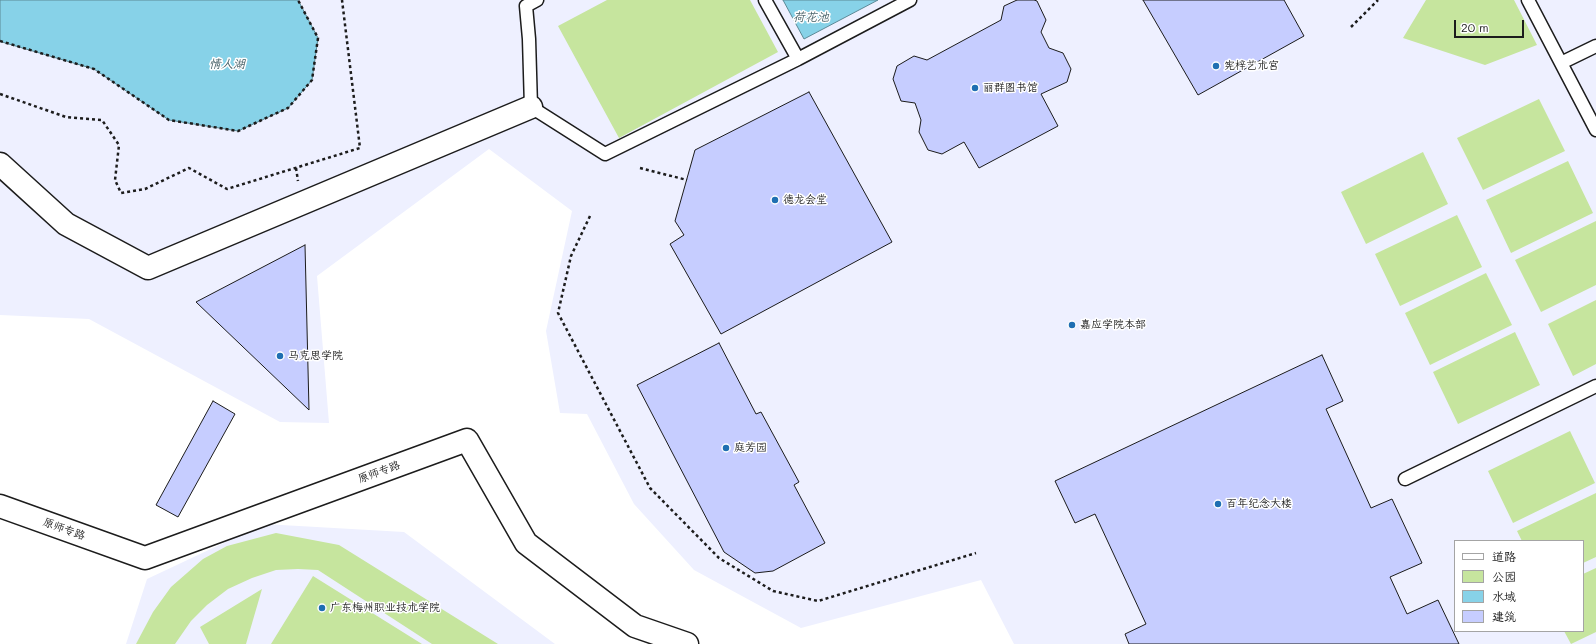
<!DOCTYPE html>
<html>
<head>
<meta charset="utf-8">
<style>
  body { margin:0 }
  #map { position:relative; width:1596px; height:644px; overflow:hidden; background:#fff; font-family:Mali,"LXGW WenKai TC",sans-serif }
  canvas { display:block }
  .legend { position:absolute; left:1454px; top:540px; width:130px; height:92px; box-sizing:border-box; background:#fff; border:1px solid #a4a4a4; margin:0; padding:5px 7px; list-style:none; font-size:12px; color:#1c1c1c }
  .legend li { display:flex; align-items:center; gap:8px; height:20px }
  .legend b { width:20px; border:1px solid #a4a4a4 }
  .scale { position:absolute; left:1454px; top:20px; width:70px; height:18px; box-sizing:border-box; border:2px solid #1c1c1c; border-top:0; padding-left:5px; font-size:12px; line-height:14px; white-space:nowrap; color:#1c1c1c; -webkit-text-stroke:3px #fff; paint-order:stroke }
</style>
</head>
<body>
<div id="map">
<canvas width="1596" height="644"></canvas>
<ul class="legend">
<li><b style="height:5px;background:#fff"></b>道路</li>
<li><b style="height:11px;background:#c6e59e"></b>公园</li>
<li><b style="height:11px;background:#87d2e8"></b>水域</li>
<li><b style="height:11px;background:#c6cdff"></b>建筑</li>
</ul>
<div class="scale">20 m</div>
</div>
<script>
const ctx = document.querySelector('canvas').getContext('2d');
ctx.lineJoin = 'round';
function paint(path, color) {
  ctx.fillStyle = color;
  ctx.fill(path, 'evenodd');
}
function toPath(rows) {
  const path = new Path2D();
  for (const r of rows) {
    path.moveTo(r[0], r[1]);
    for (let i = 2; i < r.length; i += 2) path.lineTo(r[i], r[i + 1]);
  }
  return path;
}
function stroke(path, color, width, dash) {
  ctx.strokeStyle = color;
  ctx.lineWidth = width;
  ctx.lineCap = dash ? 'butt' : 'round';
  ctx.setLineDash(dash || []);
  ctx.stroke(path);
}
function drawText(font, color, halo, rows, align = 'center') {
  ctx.font = font + ' Mali,"LXGW WenKai TC",sans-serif';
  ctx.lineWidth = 3;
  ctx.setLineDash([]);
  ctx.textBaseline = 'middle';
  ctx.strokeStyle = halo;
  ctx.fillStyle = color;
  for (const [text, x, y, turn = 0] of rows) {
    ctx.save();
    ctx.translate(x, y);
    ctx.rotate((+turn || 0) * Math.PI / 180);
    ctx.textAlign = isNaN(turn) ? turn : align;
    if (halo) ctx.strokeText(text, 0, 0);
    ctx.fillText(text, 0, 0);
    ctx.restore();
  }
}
paint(toPath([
  [0,0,1596,0,1596,644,1014,644,981,580,801,628,694,570,634,504,587,414,560,413,546,331,572,211,489,149,317,276,329,423,280,422,89,319,0,315],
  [1455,541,1583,541,1583,631,1455,631],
  [264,524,404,532,555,644,126,644,147,579]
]), '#eef0ff');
paint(toPath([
  [607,0,750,0,778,52,619,138,558,26],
  [1426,0,1514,0,1537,45,1485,65,1403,38],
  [1539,99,1565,151,1483,190,1457,138],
  [1423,152,1448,204,1366,244,1341,192],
  [1568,161,1593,213,1511,253,1486,200],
  [1457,215,1482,267,1400,306,1375,254],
  [1596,221,1596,285,1541,312,1515,260],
  [1486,273,1512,325,1430,365,1405,313],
  [1596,300,1596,364,1573,376,1548,324],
  [1515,332,1540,385,1458,424,1433,372],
  [1570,431,1595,483,1513,523,1488,471],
  [1596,493,1596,557,1583,563,1583,541,1522,541,1517,531],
  [276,533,339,545,498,644,432,644,318,570,298,569,276,570,252,578,228,589,207,605,191,621,175,644,136,644,153,612,171,587,203,559,227,546],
  [1596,568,1596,632,1571,644,1564,631,1583,631,1583,574],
  [313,576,422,644,271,644],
  [262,589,246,644,209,644,200,627]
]), '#c6e59e');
const water = toPath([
  [0,0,298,0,318,38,312,80,288,108,238,131,169,120,94,69,2,42,0,41,0,0],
  [783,0,878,0,804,39,783,0]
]);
paint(water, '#87d2e8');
stroke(water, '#5c8996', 1);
const building = toPath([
  [1017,0,1034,0,1037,1,1046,20,1041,32,1049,48,1063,53,1071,69,1067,82,1041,94,1058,126,979,168,964,142,942,154,928,150,919,132,921,120,915,103,901,101,893,79,897,66,914,56,927,60,1001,20,1004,6,1017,0],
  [1143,0,1284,0,1304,36,1198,95,1143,0],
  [809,92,892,242,721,334,670,244,684,235,675,221,695,150,809,92],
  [305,245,309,410,196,302,305,245],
  [719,343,756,414,761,412,799,482,794,485,825,543,773,571,755,573,724,552,637,385,719,343],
  [1322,355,1343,401,1326,409,1371,508,1392,499,1422,563,1390,577,1407,614,1438,600,1459,644,1129,644,1125,634,1146,624,1095,514,1075,523,1055,481,1322,355],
  [213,401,235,414,178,517,156,505,213,401]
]);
paint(building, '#c6cdff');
stroke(building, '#1c1c1c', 1);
const lane = toPath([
  [537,0,526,6,529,39,531,107,605,154,798,59,910,0],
  [765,0,798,59],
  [1528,0,1596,130],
  [1561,63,1596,46],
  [1405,479,1596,386]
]);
const street = toPath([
  [0,164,66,224,148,268,531,107],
  [0,506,145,558,467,440,526,543,635,626,687,644]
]);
stroke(lane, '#1c1c1c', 15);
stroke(street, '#1c1c1c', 25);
stroke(toPath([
  [1351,27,1378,0],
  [0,41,94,69,169,120,238,131,288,108,312,80,318,38,298,0],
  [0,94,66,117,102,120,119,145,115,180,121,193,145,189,189,168,227,189,360,148,342,0],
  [296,168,298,181],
  [640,168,687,180],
  [590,216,571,256,558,313,650,488,719,558,773,591,818,601,976,553]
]), '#1c1c1c', 2.5, [3, 3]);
stroke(lane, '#fff', 12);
stroke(street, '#fff', 22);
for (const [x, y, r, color] of [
  [1216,66,4,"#1f6fb2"],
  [975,88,4,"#1f6fb2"],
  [775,200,4,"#1f6fb2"],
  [1072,325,4,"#1f6fb2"],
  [280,356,4,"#1f6fb2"],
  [726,448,4,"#1f6fb2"],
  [1218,504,4,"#1f6fb2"],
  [322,608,4,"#1f6fb2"]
]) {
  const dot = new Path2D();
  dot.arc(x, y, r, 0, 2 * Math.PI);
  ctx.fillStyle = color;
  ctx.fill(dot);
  stroke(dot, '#fff', 1.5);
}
drawText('11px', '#1c1c1c', '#fff', [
  ["宪梓艺术宫",1224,66],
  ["丽群图书馆",983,88],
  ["德龙会堂",783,200],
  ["嘉应学院本部",1080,325],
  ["马克思学院",288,356],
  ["庭芳园",734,448],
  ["百年纪念大楼",1226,504],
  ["广东梅州职业技术学院",330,608]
], 'left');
drawText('11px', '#1c1c1c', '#fff', [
  ["原师专路",379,472,-20],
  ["原师专路",64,529,20]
]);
drawText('italic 12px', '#415c63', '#fff', [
  ["荷花池",811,17],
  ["情人湖",227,64]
]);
</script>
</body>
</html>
